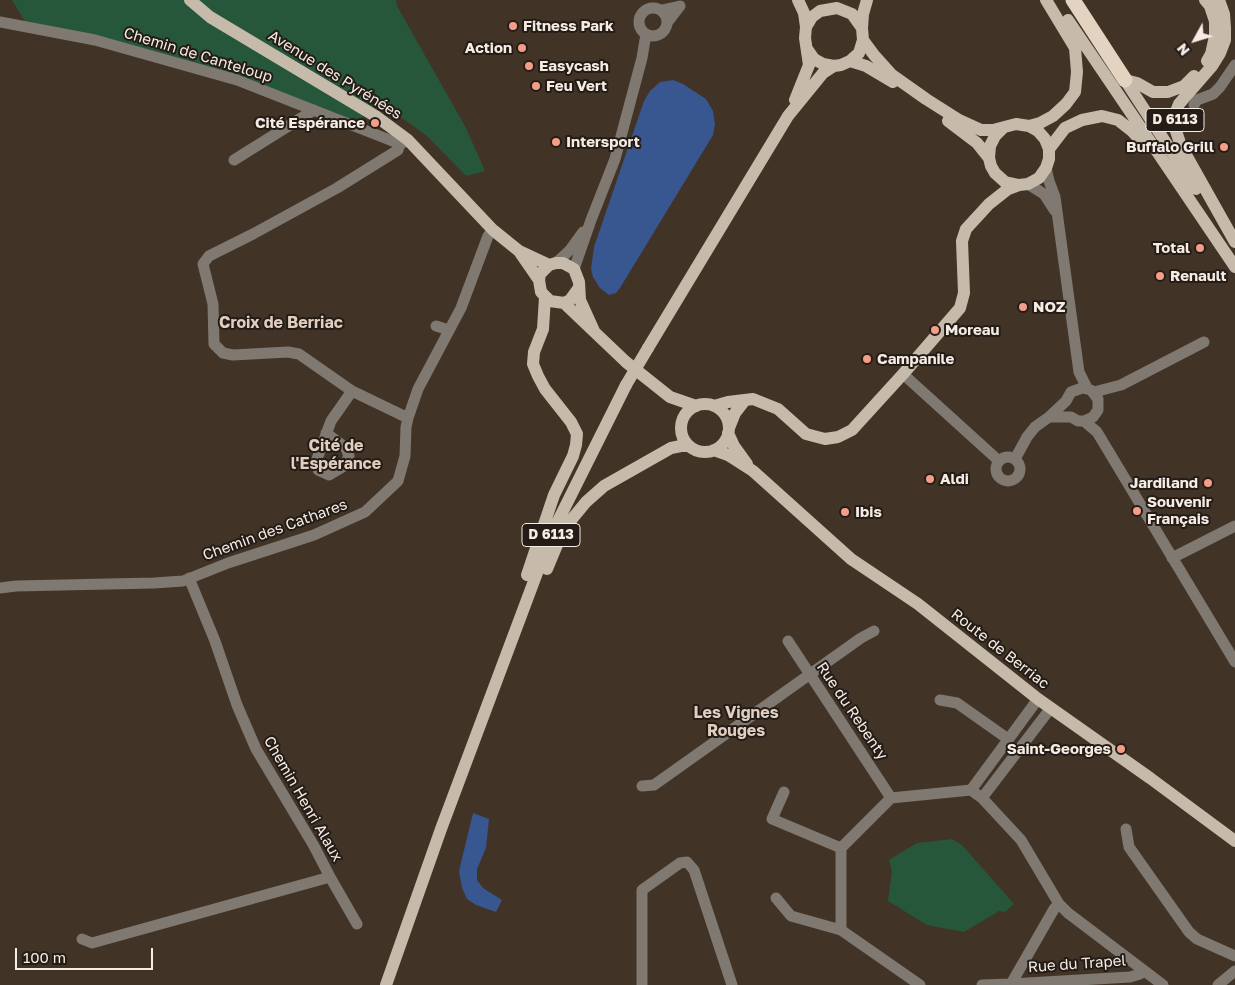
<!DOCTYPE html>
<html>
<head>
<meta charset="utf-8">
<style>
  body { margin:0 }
  #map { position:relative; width:1235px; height:985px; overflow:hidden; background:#423327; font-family:"Golos Text",sans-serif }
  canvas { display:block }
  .north { position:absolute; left:1170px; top:15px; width:50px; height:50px; -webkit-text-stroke:4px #231c17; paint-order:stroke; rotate:231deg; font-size:14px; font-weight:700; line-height:20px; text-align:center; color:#f6ece4 }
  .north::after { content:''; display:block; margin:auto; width:18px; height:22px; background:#f6ece4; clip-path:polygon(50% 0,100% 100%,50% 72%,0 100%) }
  .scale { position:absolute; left:15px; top:948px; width:138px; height:22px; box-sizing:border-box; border:2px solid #f6ece4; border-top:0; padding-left:6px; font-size:15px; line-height:18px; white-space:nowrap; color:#f6ece4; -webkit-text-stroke:4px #231c17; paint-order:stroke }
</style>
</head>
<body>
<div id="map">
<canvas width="1235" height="985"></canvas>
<div class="north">N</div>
<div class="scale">100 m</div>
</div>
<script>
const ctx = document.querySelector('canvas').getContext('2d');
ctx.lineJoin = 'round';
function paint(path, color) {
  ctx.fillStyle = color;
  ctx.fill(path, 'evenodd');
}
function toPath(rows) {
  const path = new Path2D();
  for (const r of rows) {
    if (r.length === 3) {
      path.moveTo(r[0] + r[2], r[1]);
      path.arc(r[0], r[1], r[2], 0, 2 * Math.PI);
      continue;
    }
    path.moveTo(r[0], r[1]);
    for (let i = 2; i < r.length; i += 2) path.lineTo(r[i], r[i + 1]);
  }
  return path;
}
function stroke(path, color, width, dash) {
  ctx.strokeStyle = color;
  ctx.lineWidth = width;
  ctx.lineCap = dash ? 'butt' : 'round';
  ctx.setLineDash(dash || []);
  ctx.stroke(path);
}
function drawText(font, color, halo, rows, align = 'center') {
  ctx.font = font + ' "Golos Text",sans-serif';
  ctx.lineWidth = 4;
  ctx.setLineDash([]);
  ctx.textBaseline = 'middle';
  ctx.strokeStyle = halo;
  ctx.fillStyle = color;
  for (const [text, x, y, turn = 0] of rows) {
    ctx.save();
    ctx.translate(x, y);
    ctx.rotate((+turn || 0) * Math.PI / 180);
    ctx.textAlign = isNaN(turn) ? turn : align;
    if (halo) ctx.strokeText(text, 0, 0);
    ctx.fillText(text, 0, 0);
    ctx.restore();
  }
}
paint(toPath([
  [12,0,396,0,397,6,466,128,485,171,466,176,427,136,380,102,356,123,236,79,29,28],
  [952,839,962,845,1014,904,1005,912,999,911,964,932,927,925,888,901,892,872,889,860,917,843]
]), '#26573a');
paint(toPath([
  [673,80,683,84,706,99,713,111,715,124,713,135,620,288,616,293,609,295,600,288,593,277,591,269,594,247,644,101,650,91,660,82],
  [473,813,489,819,486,848,477,869,477,880,483,888,502,900,496,912,476,905,467,899,462,888,459,871]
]), '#38568f');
stroke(toPath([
  [653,22,14],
  [662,10,680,6,667,23],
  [0,22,95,40,237,80,400,144,406,141],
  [1194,105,1197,100,1213,94,1220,87,1235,65],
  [400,144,398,150,337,188,253,234,209,256,203,264,213,304,214,344,223,353,233,355,288,352,299,354,352,391,408,418],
  [234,160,314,110],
  [1046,168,1049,181,1055,197,1079,372,1087,388],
  [1028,184,1044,194,1055,211],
  [556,263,570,250,583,232],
  [574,269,591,220,615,159,642,58,646,34],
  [436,326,449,330],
  [903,374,999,461],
  [1082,388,1091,390,1098,399,1098,410,1093,417,1084,421,1078,421,1071,417,1049,417,1066,401,1071,392,1082,388],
  [1094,392,1121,385,1204,342],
  [1084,421,1097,432,1235,662],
  [326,433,346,448,349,456,344,466,329,475,318,470,317,459,331,421,352,391],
  [1008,469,12],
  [1015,459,1027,437,1035,427,1049,417],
  [1172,558,1235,526],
  [0,588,16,586,154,583,183,581,228,563,314,535,365,512,398,481,405,456,406,427,408,418,418,389,461,308,488,236,493,230],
  [788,641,891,798],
  [1038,699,971,790,982,798,1050,709],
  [940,700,957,703,1008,739],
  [642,786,654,785,861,638,874,631],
  [784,792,772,819,841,848],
  [982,798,1021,840,1059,904,1054,909,1011,984,982,985],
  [1126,829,1129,847,1189,932,1197,939,1235,956],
  [330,877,357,924],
  [776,898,791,916,841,930],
  [1059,904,1068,913,1163,985],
  [82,939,92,943,330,877,314,846,256,749,237,705,215,641,189,578],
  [1011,984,1130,977,1140,974,1143,970],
  [642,985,642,890,680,863,687,862,694,870,732,985],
  [920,985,841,930,841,848,891,798,971,790],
  [1218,985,1235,971]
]), '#7f7971', 11);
stroke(toPath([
  [190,0,210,17,377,117,408,140,493,230,519,251,549,265],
  [867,0,863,14,862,28,863,40,874,55,892,75,926,99,959,120,981,130,993,130,1016,124,1029,126,1040,123,1053,116,1066,104,1075,92,1077,72,1075,48,1046,0],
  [1205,0,1210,6,1215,21,1215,36,1211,54,1207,61],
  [1219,0,1224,14,1225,28,1225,40,1220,53,1212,66,1179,104,1175,114,1174,125,1181,146,1235,242],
  [1068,20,1235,267],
  [806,27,812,17,820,11,837,8,852,14,862,28],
  [807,49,814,59,823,64,834,66,841,65,850,61,859,53,863,40],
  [850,61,866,66,893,82],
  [1125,80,1196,189],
  [1125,80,1137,83,1153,92,1168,92,1184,86,1194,76],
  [795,100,809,65,805,38,806,27,804,13,798,0],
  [948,121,977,143,989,158],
  [1003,128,995,136,990,146,989,158,991,166,995,173,1005,182,1019,185,1028,184,1039,178,1046,168,1049,159,1049,149,1045,139,1038,131,1029,126],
  [1049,149,1065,128,1082,120,1102,116,1118,120,1132,131,1142,142],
  [519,251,539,280],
  [578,289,570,300,564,303,550,301,541,292,539,280,540,274,549,265,556,263,563,263,574,269,579,282,580,300,594,331],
  [564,303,626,362,670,397,696,406],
  [648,348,788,116,823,73,834,66],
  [705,428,24],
  [714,406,728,402,753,399,778,409,806,434,825,439,838,437,852,430,903,374,960,308,964,293,962,241,966,229,989,204,1008,189,1019,185],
  [729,428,735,413,745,400],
  [728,433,734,446,747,464],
  [714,450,728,455,753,471,851,559,918,604,1038,699,1150,778,1235,841],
  [547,569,557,545,572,519,586,502,604,486,671,448,681,446,689,446],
  [527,575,554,495,573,456,576,445,577,434,571,422,545,389,538,376,533,364,534,352,543,329,545,297],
  [386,985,441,829,552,533,626,385]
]), '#c6baaa', 12);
stroke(toPath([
  [1073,0,1125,80]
]), '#e2d4c1', 15);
stroke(toPath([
  [626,385,648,348]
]), '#c6baaa', 12);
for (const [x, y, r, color] of [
  [513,26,5,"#f49e8a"],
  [522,48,5,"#f49e8a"],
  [529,66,5,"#f49e8a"],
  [536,86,5,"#f49e8a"],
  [375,123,5,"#f49e8a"],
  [556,142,5,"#f49e8a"],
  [1224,147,5,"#f49e8a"],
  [1200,248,5,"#f49e8a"],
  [1160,276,5,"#f49e8a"],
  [1023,307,5,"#f49e8a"],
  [935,330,5,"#f49e8a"],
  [867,359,5,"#f49e8a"],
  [930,479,5,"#f49e8a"],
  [1208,483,5,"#f49e8a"],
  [1137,511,5,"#f49e8a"],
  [845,512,5,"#f49e8a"],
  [1121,749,5,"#f49e8a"]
]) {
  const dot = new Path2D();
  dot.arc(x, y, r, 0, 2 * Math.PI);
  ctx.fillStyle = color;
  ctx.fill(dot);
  stroke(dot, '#231c17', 2);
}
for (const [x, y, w] of [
  [1175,120,58],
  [551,535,58]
]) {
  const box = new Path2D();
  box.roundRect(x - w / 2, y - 11.5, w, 23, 4);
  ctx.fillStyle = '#231c17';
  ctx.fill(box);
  stroke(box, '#f6ece4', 1);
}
drawText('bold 14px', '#f6ece4', null, [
  ["D 6113",1175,120],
  ["D 6113",551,535]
]);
drawText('bold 15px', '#f6ece4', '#231c17', [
  ["Fitness Park",523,26],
  ["Action",512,48,"right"],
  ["Easycash",539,66],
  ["Feu Vert",546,86],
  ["Cité Espérance",365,123,"right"],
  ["Intersport",566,142],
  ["Buffalo Grill",1214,147,"right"],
  ["Total",1190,248,"right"],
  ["Renault",1170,276],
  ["NOZ",1033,307],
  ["Moreau",945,330],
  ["Campanile",877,359],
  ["Aldi",940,479],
  ["Jardiland",1198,483,"right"],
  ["Souvenir",1147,502],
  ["Français",1147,519],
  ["Ibis",855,512],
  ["Saint-Georges",1111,749,"right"]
], 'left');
drawText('15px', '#f6ece4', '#231c17', [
  ["Chemin de Canteloup",198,55,17],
  ["Avenue des Pyrénées",335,75,32],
  ["Chemin des Cathares",275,530,-20],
  ["Route de Berriac",1000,649,38],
  ["Rue du Rebenty",852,711,56],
  ["Chemin Henri Alaux",303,799,60],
  ["Rue du Trapel",1077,964,-4]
]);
drawText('bold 16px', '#e2cebf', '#231c17', [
  ["Croix de Berriac",281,323],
  ["Cité de",336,446],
  ["l'Espérance",336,464],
  ["Les Vignes",736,713],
  ["Rouges",736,731]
]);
</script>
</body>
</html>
